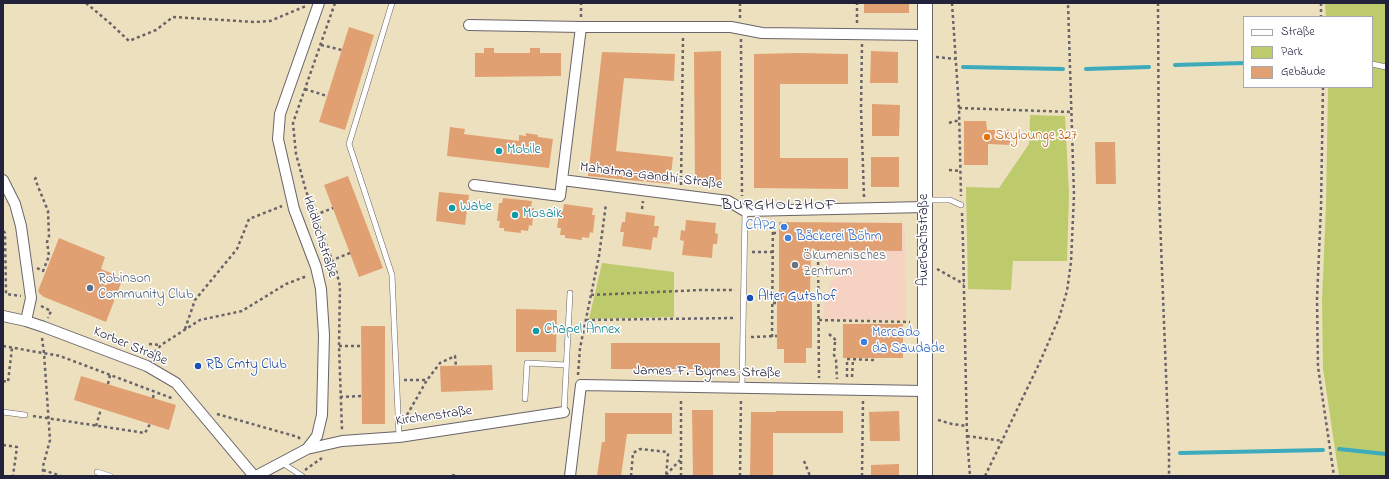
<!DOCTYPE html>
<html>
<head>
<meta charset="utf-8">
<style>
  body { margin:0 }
  #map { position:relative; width:1389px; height:479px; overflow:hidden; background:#ede0bf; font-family:"Indie Flower",sans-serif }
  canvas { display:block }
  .frame { position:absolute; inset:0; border:4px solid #22223b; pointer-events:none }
  .legend { position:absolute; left:1243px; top:16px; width:130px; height:72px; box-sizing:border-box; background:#fff; border:1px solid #a7a7b1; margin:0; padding:5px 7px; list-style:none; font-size:12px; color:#22223b }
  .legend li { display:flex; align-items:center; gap:8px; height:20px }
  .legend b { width:20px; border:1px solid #a7a7b1 }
</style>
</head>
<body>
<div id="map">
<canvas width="1389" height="479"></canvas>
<div class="frame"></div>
<ul class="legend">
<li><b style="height:5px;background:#fff"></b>Straße</li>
<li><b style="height:11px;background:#bdcb6d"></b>Park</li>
<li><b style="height:11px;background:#e1a071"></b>Gebäude</li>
</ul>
</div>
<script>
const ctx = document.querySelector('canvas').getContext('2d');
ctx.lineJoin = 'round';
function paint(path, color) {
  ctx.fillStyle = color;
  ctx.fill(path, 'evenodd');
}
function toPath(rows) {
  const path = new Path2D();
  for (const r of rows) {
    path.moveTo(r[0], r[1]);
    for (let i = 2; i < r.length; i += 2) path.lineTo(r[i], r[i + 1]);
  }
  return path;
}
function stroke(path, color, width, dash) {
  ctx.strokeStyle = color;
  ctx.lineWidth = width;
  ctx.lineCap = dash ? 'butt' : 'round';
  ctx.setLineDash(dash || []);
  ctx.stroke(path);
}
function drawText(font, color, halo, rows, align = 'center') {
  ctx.font = font + ' "Indie Flower",sans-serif';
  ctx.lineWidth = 3;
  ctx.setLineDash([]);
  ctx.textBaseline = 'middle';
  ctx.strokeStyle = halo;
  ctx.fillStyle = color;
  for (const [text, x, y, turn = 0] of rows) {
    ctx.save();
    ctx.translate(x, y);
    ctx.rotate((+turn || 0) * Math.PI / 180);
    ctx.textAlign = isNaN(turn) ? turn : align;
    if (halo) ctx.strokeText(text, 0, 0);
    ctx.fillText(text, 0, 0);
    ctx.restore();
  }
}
paint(toPath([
  [811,222,902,223,905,230,906,320,823,319,824,303,836,296,832,293,829,288,831,281,835,278,818,251,811,250]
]), '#f5d2c2');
paint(toPath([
  [1325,3,1386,3,1386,476,1339,476,1323,368,1322,300,1326,207,1328,87,1372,87,1372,17,1326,17],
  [1030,115,1065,116,1069,194,1067,261,1013,261,1011,290,968,289,966,187,999,188,1029,144],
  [602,263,674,272,674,317,589,319]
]), '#bdcb6d');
stroke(toPath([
  [1175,65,1244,63],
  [963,67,1063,69],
  [1086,69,1149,67],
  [1339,449,1386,454],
  [1180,453,1323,450]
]), '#3dabbb', 4);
paint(toPath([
  [864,3,909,3,909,13,864,13],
  [349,27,374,35,345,130,319,122],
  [484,48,494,48,494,53,530,53,530,48,540,48,540,53,561,53,561,76,475,77,475,53,484,53],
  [721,51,721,185,695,185,694,52],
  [871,51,898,52,898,83,870,83],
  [602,52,675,54,674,81,624,78,616,151,673,157,670,184,588,176],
  [798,53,848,54,848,84,780,84,780,158,848,158,848,189,754,188,754,54],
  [872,104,900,105,899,136,872,136],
  [964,121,986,121,987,130,1010,130,1010,145,988,144,988,165,964,165],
  [450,127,465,129,464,134,519,141,519,135,526,136,526,133,538,135,538,137,553,139,549,168,447,156],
  [1095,142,1115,142,1116,184,1096,184],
  [871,157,899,157,899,187,871,187],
  [348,176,383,268,359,277,324,185],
  [439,192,469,195,465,225,436,221],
  [503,198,532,201,531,208,534,208,532,226,529,225,528,231,521,230,521,233,504,231,504,228,499,228,500,221,497,221,499,203,502,203],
  [564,204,593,208,592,215,595,215,593,233,590,232,589,238,582,237,582,240,565,238,565,235,560,235,561,228,557,228,560,210,563,210],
  [626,212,655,216,654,226,659,226,657,238,653,237,651,250,622,246,624,232,620,232,622,222,625,222],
  [686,220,716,223,715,233,718,234,717,244,713,244,712,258,682,255,684,241,680,240,681,230,685,231],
  [779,222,902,223,902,251,811,250,810,293,812,293,812,348,806,348,806,363,784,363,784,349,777,349,777,292,779,292],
  [59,238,105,257,101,269,123,278,106,322,44,297,40,294,38,291],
  [516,309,557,310,556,352,516,352],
  [843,324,903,324,903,358,843,358],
  [361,326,385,326,385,424,362,424],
  [611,343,720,343,720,369,611,369],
  [492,365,493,390,441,392,440,366],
  [81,376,176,405,169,430,74,400],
  [692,410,713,410,713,476,693,476],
  [776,411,843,411,843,433,773,433,773,476,750,476,751,412,776,412],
  [899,411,900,441,870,441,869,412],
  [605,413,672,413,672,434,627,434,621,476,597,476,602,442,605,442],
  [899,464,899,476,871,476,871,465]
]), '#e1a071');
const lane = toPath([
  [392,3,349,144,392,275,399,437],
  [1372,64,1386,67],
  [926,200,950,200,961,205],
  [742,387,745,211],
  [525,399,527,363,566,365],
  [3,412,25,415],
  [564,412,570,293],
  [281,462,302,476],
  [97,472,110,476]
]);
const street = toPath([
  [469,25,581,27],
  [3,180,15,204,21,226,31,298,26,321],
  [562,180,581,27,731,27,762,33,925,35],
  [474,185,560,196,562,180,728,201,745,211,925,207],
  [3,316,26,321,44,327,147,366,176,383,254,476],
  [307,449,342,441,399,437,564,412],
  [256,476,307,449,317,436,322,415,324,335,321,289,316,267,294,209,278,139,280,114,319,3],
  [570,476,581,385,924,391]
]);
const secondary = toPath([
  [925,476,925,3]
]);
stroke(lane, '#696469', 6);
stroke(street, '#696469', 12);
stroke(secondary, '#696469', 16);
stroke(toPath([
  [86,3,111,24,129,41,156,30,173,17,255,22,270,21,306,6],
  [335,3,293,123,296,154,306,191,332,260,335,266,340,286,339,346,342,430],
  [740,3,740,18],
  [952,3,959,108,961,196],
  [1158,3,1159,193,1169,451,1169,476],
  [1321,3,1321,17],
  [581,17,581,3],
  [857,23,857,3],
  [741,39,742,196],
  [862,44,861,108,864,197],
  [321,45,342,50],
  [936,57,956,59],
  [1323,87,1321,207,1317,299,1318,367,1334,476],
  [305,89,327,96],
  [959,108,1071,112],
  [949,123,954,121,959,121],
  [949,170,960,171],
  [681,185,683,38],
  [642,209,643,201],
  [962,213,963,242,967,436,970,476],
  [315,215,333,208],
  [3,231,5,233,6,294,21,296],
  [773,233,779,233],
  [818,250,819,378],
  [752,252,773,252],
  [325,263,350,253],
  [37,268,43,271,49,256,47,242,49,236,48,211,35,179,38,176],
  [937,269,964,284],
  [591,295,701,290,735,290],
  [773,303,777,303],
  [41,306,51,311,48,318],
  [586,320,735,318],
  [819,320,910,322],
  [185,329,195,300,237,249,249,219,282,206],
  [829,334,838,342],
  [751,337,777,336],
  [772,337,773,221],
  [42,338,44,353,50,440,43,466,43,476],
  [835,342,834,355,836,360,837,379],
  [149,344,160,345],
  [3,346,60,356,174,399],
  [339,346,361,346],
  [151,357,161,345,200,320,242,311,286,284,307,276],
  [578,375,580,348,599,256,606,204],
  [847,377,847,359,874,360],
  [852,377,853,360],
  [404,380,427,380],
  [3,381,8,382,12,348],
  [108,384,110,375],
  [340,397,362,396],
  [153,398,154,392],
  [217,414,298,437,301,440],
  [407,415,427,380,440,363,455,356,456,366],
  [33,416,145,433,150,424],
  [938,420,952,424,967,426],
  [96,426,101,409],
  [967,436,1003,441],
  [3,445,17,447,13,476],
  [804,461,810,476],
  [43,470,61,476],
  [305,470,322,458],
  [452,475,457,476],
  [666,475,680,460],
  [631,476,633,453,640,449,667,452,668,454,666,476],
  [681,476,681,400],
  [740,476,741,399],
  [862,476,863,400],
  [985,476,1039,364,1059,318,1067,291,1071,262,1074,195,1068,3]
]), '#696469', 2.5, [3, 3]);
stroke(lane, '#fff', 5);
stroke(street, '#fff', 10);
stroke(secondary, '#fff', 14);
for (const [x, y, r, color] of [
  [987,137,4,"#e8710a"],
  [499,151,4,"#0f9aa8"],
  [452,208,4,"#0f9aa8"],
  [515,215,4,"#0f9aa8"],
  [784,227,4,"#3f7fe0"],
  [788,238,4,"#3f7fe0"],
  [795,265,4,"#6b7280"],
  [90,288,4,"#5c6f8a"],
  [750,298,4,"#1a4fb4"],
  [536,331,4,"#0f9aa8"],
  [864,342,4,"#3f7fe0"],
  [198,366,4,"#1a4fb4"]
]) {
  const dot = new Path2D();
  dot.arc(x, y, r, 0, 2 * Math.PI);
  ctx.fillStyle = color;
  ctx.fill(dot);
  stroke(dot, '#fff', 1.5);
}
drawText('14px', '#c56008', '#fff', [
  ["Skylounge 327",995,137]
], 'left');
drawText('14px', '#0d838f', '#fff', [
  ["Mobile",507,151],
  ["Wabe",460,208],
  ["Mosaik",523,215],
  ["Chapel Annex",544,331]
], 'left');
drawText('14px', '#22223b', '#fff', [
  ["Mahatma-Gandhi-Straße",651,177,7],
  ["Heidlochstraße",319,237,72],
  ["Auerbachstraße",925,240,-90],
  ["Korber Straße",130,347,23],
  ["James-F.-Byrnes-Straße",707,373,1],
  ["Kirchenstraße",434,417,-8]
]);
drawText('14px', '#366cbe', '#fff', [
  ["CAP2",776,227,"right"],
  ["Bäckerei Böhm",796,238],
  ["Mercado",872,334],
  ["da Saudade",872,350]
], 'left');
drawText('14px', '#5b616d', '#fff', [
  ["Ökumenisches",803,257],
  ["Zentrum",803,273]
], 'left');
drawText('14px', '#4e5e75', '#fff', [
  ["Robinson",98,280],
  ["Community Club",98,296]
], 'left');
drawText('14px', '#164399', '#fff', [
  ["Alter Gutshof",758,298],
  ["RB Cmty Club",206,366]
], 'left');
ctx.letterSpacing = '1px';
drawText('16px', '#22223b', '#fff', [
  ["BURGHOLZHOF",779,206]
]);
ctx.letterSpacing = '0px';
</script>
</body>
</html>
